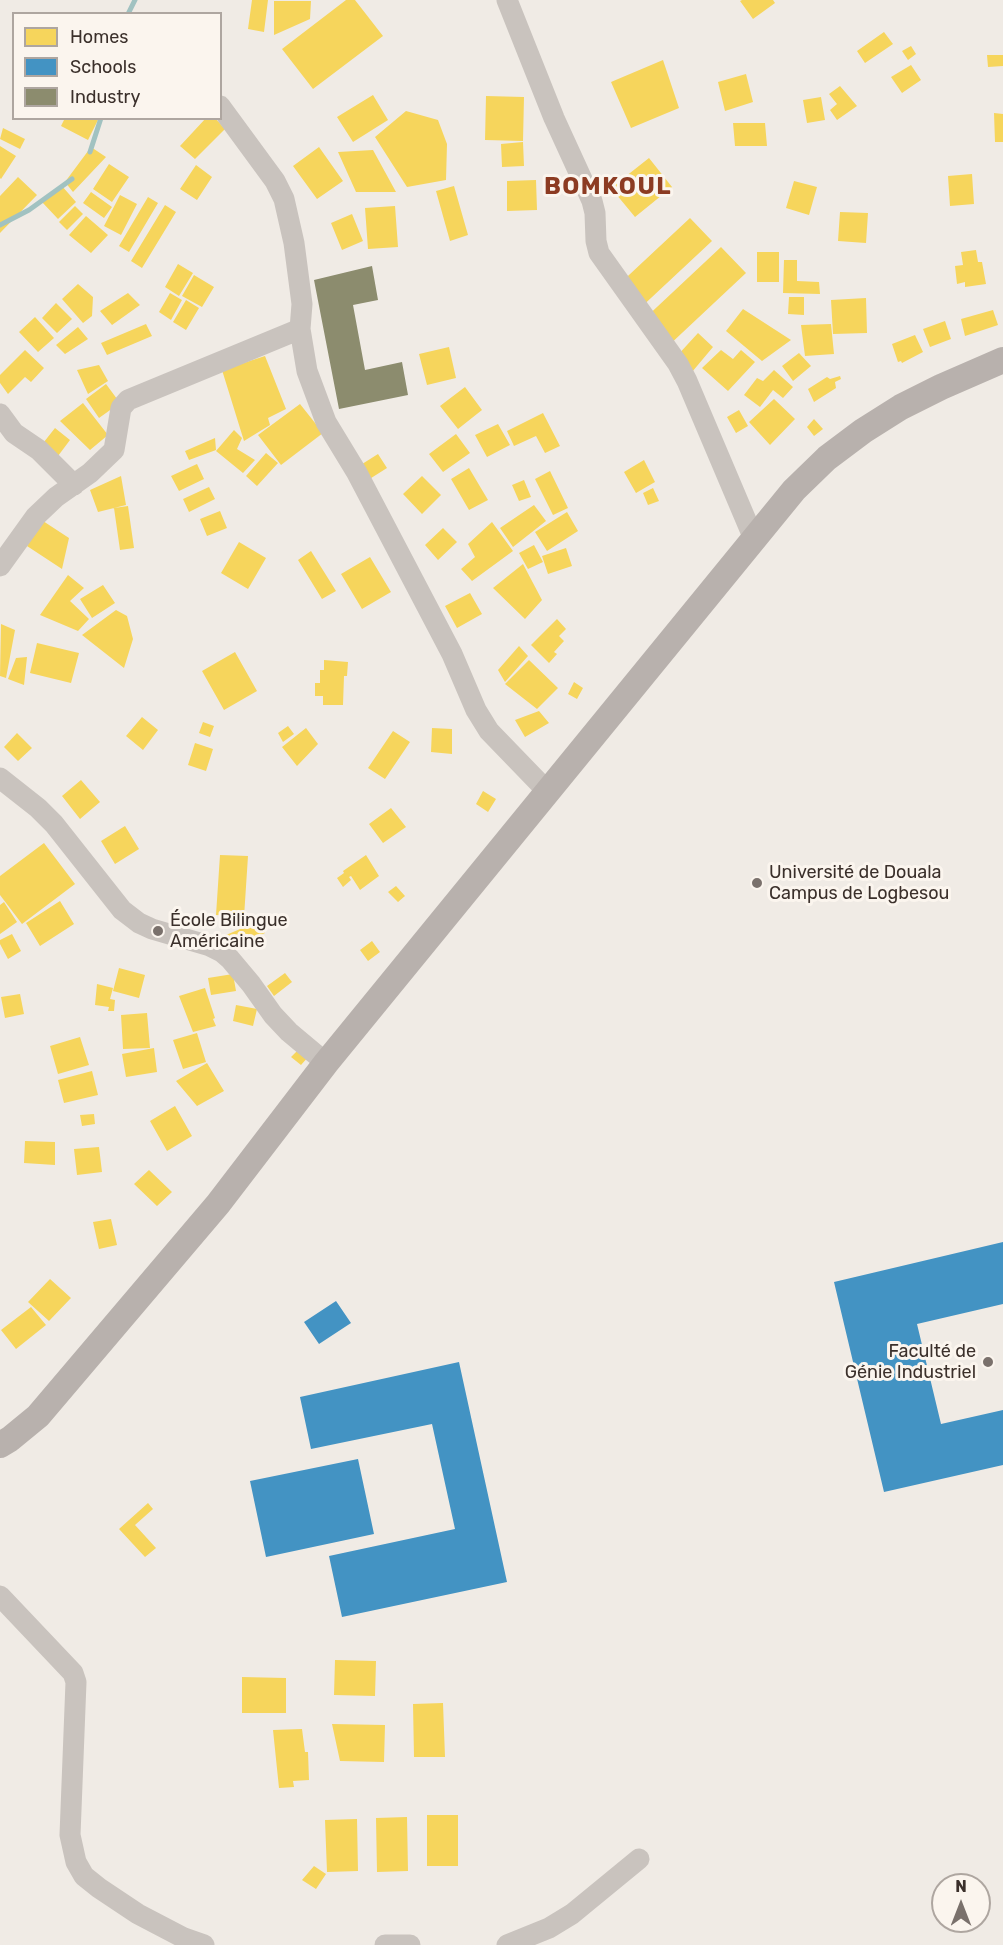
<!DOCTYPE html>
<html>
<head>
<meta charset="utf-8">
<style>
  body { margin:0 }
  #map { position:relative; width:1003px; height:1945px; overflow:hidden; background:#f0ebe5; font-family:Rubik,sans-serif }
  canvas { display:block }
  .legend { position:absolute; left:12px; top:12px; width:210px; height:108px; box-sizing:border-box; background:#fbf5ee; border:2px solid #aea6a0; margin:0; padding:8px 10px; list-style:none; font-size:18px; color:#3b302b }
  .legend li { display:flex; align-items:center; gap:12px; height:30px }
  .legend b { width:30px; border:2px solid #aea6a0 }
  .north { position:absolute; left:931px; top:1873px; width:60px; height:60px; box-sizing:border-box; background:#fbf5ee; border:2px solid #aea6a0; border-radius:50%; rotate:0deg; font-size:16px; font-weight:700; line-height:24px; text-align:center; color:#3b302b }
  .north::after { content:''; display:block; margin:auto; width:21px; height:27px; background:#7a716c; clip-path:polygon(50% 0,100% 100%,50% 72%,0 100%) }
</style>
</head>
<body>
<div id="map">
<canvas width="1003" height="1945"></canvas>
<ul class="legend">
<li><b style="height:16px;background:#f6d55c"></b>Homes</li>
<li><b style="height:16px;background:#4393c3"></b>Schools</li>
<li><b style="height:16px;background:#8c8c6e"></b>Industry</li>
</ul>
<div class="north">N</div>
</div>
<script>
const ctx = document.querySelector('canvas').getContext('2d');
ctx.lineJoin = 'round';
function paint(path, color) {
  ctx.fillStyle = color;
  ctx.fill(path, 'evenodd');
}
function toPath(rows) {
  const path = new Path2D();
  for (const r of rows) {
    path.moveTo(r[0], r[1]);
    for (let i = 2; i < r.length; i += 2) path.lineTo(r[i], r[i + 1]);
  }
  return path;
}
function stroke(path, color, width, dash) {
  ctx.strokeStyle = color;
  ctx.lineWidth = width;
  ctx.lineCap = dash ? 'butt' : 'round';
  ctx.setLineDash(dash || []);
  ctx.stroke(path);
}
function drawText(font, color, halo, rows, align = 'center') {
  ctx.font = font + ' Rubik,sans-serif';
  ctx.lineWidth = 6;
  ctx.setLineDash([]);
  ctx.textBaseline = 'middle';
  ctx.strokeStyle = halo;
  ctx.fillStyle = color;
  for (const [text, x, y, turn = 0] of rows) {
    ctx.save();
    ctx.translate(x, y);
    ctx.rotate((+turn || 0) * Math.PI / 180);
    ctx.textAlign = isNaN(turn) ? turn : align;
    if (halo) ctx.strokeText(text, 0, 0);
    ctx.fillText(text, 0, 0);
    ctx.restore();
  }
}
paint(toPath([
  [252,0,268,0,264,32,248,29],
  [346,0,355,0,383,36,313,89,282,49],
  [742,0,773,0,775,3,753,19,740,1],
  [274,1,311,1,310,19,274,35],
  [884,32,893,44,865,63,857,51],
  [911,46,916,54,908,60,902,51],
  [987,55,1003,55,1003,66,988,67],
  [663,60,679,108,631,128,611,82],
  [911,65,921,80,902,93,891,77],
  [746,74,753,102,725,111,718,82],
  [840,86,857,106,837,120,830,110,837,104,829,94],
  [373,95,388,120,353,142,337,117],
  [486,96,524,97,523,141,485,140],
  [821,97,825,120,807,123,803,100],
  [406,111,438,120,447,144,446,180,407,187,375,137],
  [994,113,1003,114,1003,142,995,142],
  [65,118,99,118,88,140,61,126],
  [206,118,215,118,225,129,195,159,180,146],
  [733,123,765,123,767,146,735,146],
  [3,128,25,139,20,149,0,139],
  [523,142,524,166,502,167,501,144],
  [0,146,16,156,1,179,0,178],
  [91,147,106,157,73,192,65,182],
  [319,147,343,181,317,199,293,166],
  [373,150,396,192,356,192,338,152],
  [649,158,672,187,635,217,611,188],
  [109,164,129,177,112,202,93,189],
  [196,165,212,177,197,200,180,189],
  [972,174,974,204,950,206,948,176],
  [18,177,37,195,0,233,0,196],
  [536,180,537,210,507,211,507,181],
  [794,181,817,187,809,215,786,208],
  [61,185,76,202,58,219,42,202],
  [454,186,468,235,450,241,436,191],
  [91,192,112,207,104,218,83,203],
  [120,195,137,204,121,235,104,226],
  [148,197,158,203,129,252,119,246],
  [165,205,176,212,142,268,131,261],
  [75,206,83,214,67,230,59,222],
  [395,206,398,247,368,249,365,208],
  [840,212,868,213,866,243,838,241],
  [352,214,363,241,342,250,331,223],
  [86,216,108,235,91,253,69,235],
  [690,218,712,241,636,312,614,289],
  [721,247,746,273,666,348,641,322],
  [976,250,978,262,982,262,986,284,965,287,965,282,957,284,955,266,963,265,961,252],
  [757,252,779,252,779,282,757,282],
  [784,260,797,260,797,281,819,282,820,294,783,293],
  [178,264,193,273,179,296,165,287],
  [194,275,214,287,202,307,182,296],
  [78,284,93,297,92,316,83,323,62,299],
  [128,293,140,305,112,325,100,311],
  [170,293,182,300,171,320,159,312],
  [789,297,804,297,804,315,788,314],
  [866,298,867,333,833,334,831,300],
  [186,300,199,308,186,330,173,322],
  [56,303,72,319,57,333,42,318],
  [743,309,791,340,762,361,726,331],
  [993,310,998,325,965,336,961,319],
  [35,317,54,338,38,352,19,332],
  [945,321,951,339,930,347,923,329],
  [146,324,152,336,107,355,101,343],
  [831,324,834,354,805,356,801,325],
  [78,327,88,339,65,354,56,345],
  [698,333,713,347,692,372,676,357],
  [915,335,923,352,902,363,901,361,898,362,892,344],
  [449,347,456,378,427,385,419,354],
  [25,350,44,368,31,382,25,377,8,394,0,383,0,375],
  [721,350,733,359,741,350,755,362,728,391,702,368],
  [799,353,811,366,793,381,782,366],
  [265,356,286,409,268,418,270,425,244,441,222,370],
  [99,365,108,381,88,394,77,370],
  [774,370,793,387,783,398,773,390,760,407,744,395,757,378,763,381],
  [840,376,841,379,835,382,836,388,814,402,808,389,827,377,830,379],
  [106,384,120,403,99,418,86,399],
  [465,387,482,410,458,429,440,406],
  [774,399,795,419,770,445,749,422],
  [83,403,108,435,90,450,60,421],
  [300,404,323,433,281,465,258,435],
  [739,410,748,426,736,433,727,417],
  [543,413,560,446,545,453,536,436,514,446,507,431],
  [814,419,823,429,814,436,807,427],
  [498,424,510,445,487,457,475,435],
  [55,428,70,440,55,460,40,447],
  [234,430,242,438,237,449,255,460,243,473,216,451],
  [456,434,470,453,443,472,429,454],
  [215,438,216,450,189,460,185,451],
  [266,453,278,463,257,486,246,476],
  [378,454,387,468,368,480,359,466],
  [644,460,655,482,636,493,624,472],
  [197,464,204,479,179,491,171,476],
  [469,468,488,500,469,510,451,479],
  [550,471,568,508,553,515,535,479],
  [121,476,126,505,98,512,90,490],
  [422,476,441,495,422,514,403,494],
  [524,480,531,497,519,501,512,485],
  [209,487,215,499,189,512,183,499],
  [653,488,659,501,648,505,643,493],
  [534,505,546,521,513,547,500,528],
  [128,506,134,548,120,550,114,508],
  [220,511,227,528,207,536,200,519],
  [567,512,578,531,547,551,535,532],
  [43,521,69,538,62,569,27,546],
  [492,522,513,551,472,581,461,569,475,557,468,544],
  [443,528,457,542,438,560,425,545],
  [239,542,266,558,248,589,221,573],
  [534,545,543,562,528,569,519,553],
  [566,548,572,566,548,574,542,556],
  [311,551,336,591,322,599,298,560],
  [370,557,391,592,362,609,341,574],
  [523,564,542,600,525,619,493,588],
  [68,575,84,588,70,601,89,619,78,631,40,615],
  [103,585,115,603,92,618,80,599],
  [470,593,482,614,457,628,445,606],
  [116,610,127,616,133,639,124,668,82,635],
  [557,619,566,629,559,636,564,641,554,652,557,654,549,663,531,645],
  [1,624,15,630,6,678,0,676],
  [37,643,79,653,71,683,30,673],
  [519,646,528,656,505,682,498,670],
  [235,652,257,691,224,710,202,671],
  [27,657,24,685,8,679,16,658],
  [324,660,348,662,347,676,344,676,343,705,323,705,323,696,315,696,315,683,320,683,320,670,324,670],
  [529,660,558,688,537,709,505,684],
  [574,682,583,688,577,699,568,694],
  [539,711,549,723,525,737,515,720],
  [142,717,158,730,143,750,126,736],
  [203,722,214,726,210,737,199,733],
  [288,726,294,734,283,742,278,733],
  [306,728,318,744,297,766,282,747],
  [432,728,452,729,452,754,431,752],
  [393,731,410,742,385,779,368,768],
  [17,733,32,748,18,761,4,747],
  [195,743,213,749,206,771,188,765],
  [81,780,100,802,80,819,62,796],
  [483,791,496,799,488,812,476,804],
  [391,808,406,827,383,843,369,824],
  [125,826,139,849,115,864,101,841],
  [44,843,75,884,22,924,0,895,0,876],
  [220,855,248,856,244,917,216,915],
  [366,855,379,876,360,890,351,876,349,877,351,880,343,887,337,878,344,873,343,871],
  [396,886,405,896,398,902,388,892],
  [60,901,74,924,40,946,26,923],
  [4,902,17,922,0,934,0,905],
  [259,921,265,933,232,948,226,935],
  [12,934,21,951,8,959,0,944,0,940],
  [372,941,380,952,368,961,360,950],
  [119,968,145,975,139,998,113,991],
  [285,973,292,982,274,996,267,986],
  [233,974,236,991,211,995,208,978],
  [97,984,113,988,110,999,115,1000,114,1011,108,1011,109,1007,95,1005],
  [205,988,215,1018,213,1019,216,1026,193,1032,179,996],
  [20,994,24,1014,5,1018,1,997],
  [236,1005,257,1009,253,1026,233,1021],
  [147,1013,150,1048,123,1049,121,1015],
  [197,1033,206,1062,183,1069,173,1040],
  [80,1037,89,1065,58,1074,50,1046],
  [154,1048,157,1072,126,1077,122,1054],
  [300,1048,309,1056,301,1065,291,1057],
  [207,1063,224,1091,197,1106,176,1081],
  [92,1071,98,1095,64,1103,58,1080],
  [175,1106,192,1136,167,1151,150,1121],
  [94,1114,95,1124,82,1126,80,1115],
  [25,1141,55,1142,55,1165,24,1163],
  [99,1147,102,1172,77,1175,74,1149],
  [149,1170,172,1192,157,1206,134,1184],
  [111,1219,117,1245,99,1249,93,1222],
  [50,1279,71,1298,49,1321,28,1302],
  [31,1307,46,1325,16,1349,1,1330],
  [148,1503,153,1509,135,1525,156,1548,145,1557,119,1529],
  [335,1660,376,1661,375,1696,334,1695],
  [242,1677,286,1678,286,1713,242,1713],
  [443,1703,445,1757,414,1757,413,1704],
  [332,1724,385,1725,384,1762,340,1761],
  [302,1729,305,1752,308,1752,309,1780,293,1781,294,1787,279,1788,273,1730],
  [427,1815,458,1815,458,1866,427,1866],
  [407,1817,408,1871,377,1872,376,1818],
  [357,1819,358,1871,327,1872,325,1820],
  [314,1866,326,1874,316,1889,302,1880]
]), '#f6d55c');
paint(toPath([
  [1003,1242,1003,1304,917,1324,941,1424,1003,1410,1003,1465,884,1492,834,1282],
  [336,1301,351,1323,319,1344,304,1322],
  [459,1362,507,1582,342,1617,329,1556,455,1529,432,1424,311,1449,300,1397],
  [358,1459,374,1534,266,1557,250,1481]
]), '#4393c3');
paint(toPath([
  [372,266,378,300,353,305,365,370,402,362,408,395,339,409,314,280]
]), '#8c8c6e');
stroke(toPath([
  [128,14,135,0],
  [90,152,101,118],
  [0,225,29,210,72,179]
]), '#a1c2c1', 5);
stroke(toPath([
  [507,0,554,118,592,201,595,213,596,241,599,253,678,364,687,381,754,539],
  [220,106,275,181,284,199,294,243,302,304,300,329,307,371,326,422,357,473,452,654,476,710,489,731,547,791],
  [0,414,14,433,39,450,74,485],
  [0,566,36,516,56,497,90,473,114,450,121,408,128,400,300,329],
  [0,778,38,808,54,824,122,910,139,923,152,929,210,946,222,952,230,959,251,984,273,1015,289,1032,326,1063],
  [0,1596,73,1673,76,1682,70,1835,76,1862,84,1876,99,1888,138,1914,184,1938,204,1945],
  [385,1945,410,1945],
  [507,1945,549,1928,572,1914,639,1859]
]), '#c9c3be', 21);
stroke(toPath([
  [0,1445,10,1439,38,1416,218,1204,326,1063,794,490,827,458,863,431,901,407,941,387,1003,360]
]), '#b8b1ad', 26);
for (const [x, y, r, color] of [
  [757,883,6,"#7a716c"],
  [158,931,6,"#7a716c"],
  [988,1362,6,"#7a716c"]
]) {
  const dot = new Path2D();
  dot.arc(x, y, r, 0, 2 * Math.PI);
  ctx.fillStyle = color;
  ctx.fill(dot);
  stroke(dot, '#fbf5ee', 2);
}
drawText('18px', '#3b302b', '#fbf5ee', [
  ["Université de Douala",769,873],
  ["Campus de Logbesou",769,894],
  ["École Bilingue",170,921],
  ["Américaine",170,942],
  ["Faculté de",976,1352,"right"],
  ["Génie Industriel",976,1373,"right"]
], 'left');
ctx.letterSpacing = '1.5px';
drawText('bold 24px', '#8c3b22', '#fbf5ee', [
  ["BOMKOUL",608,187]
]);
ctx.letterSpacing = '0px';
</script>
</body>
</html>
